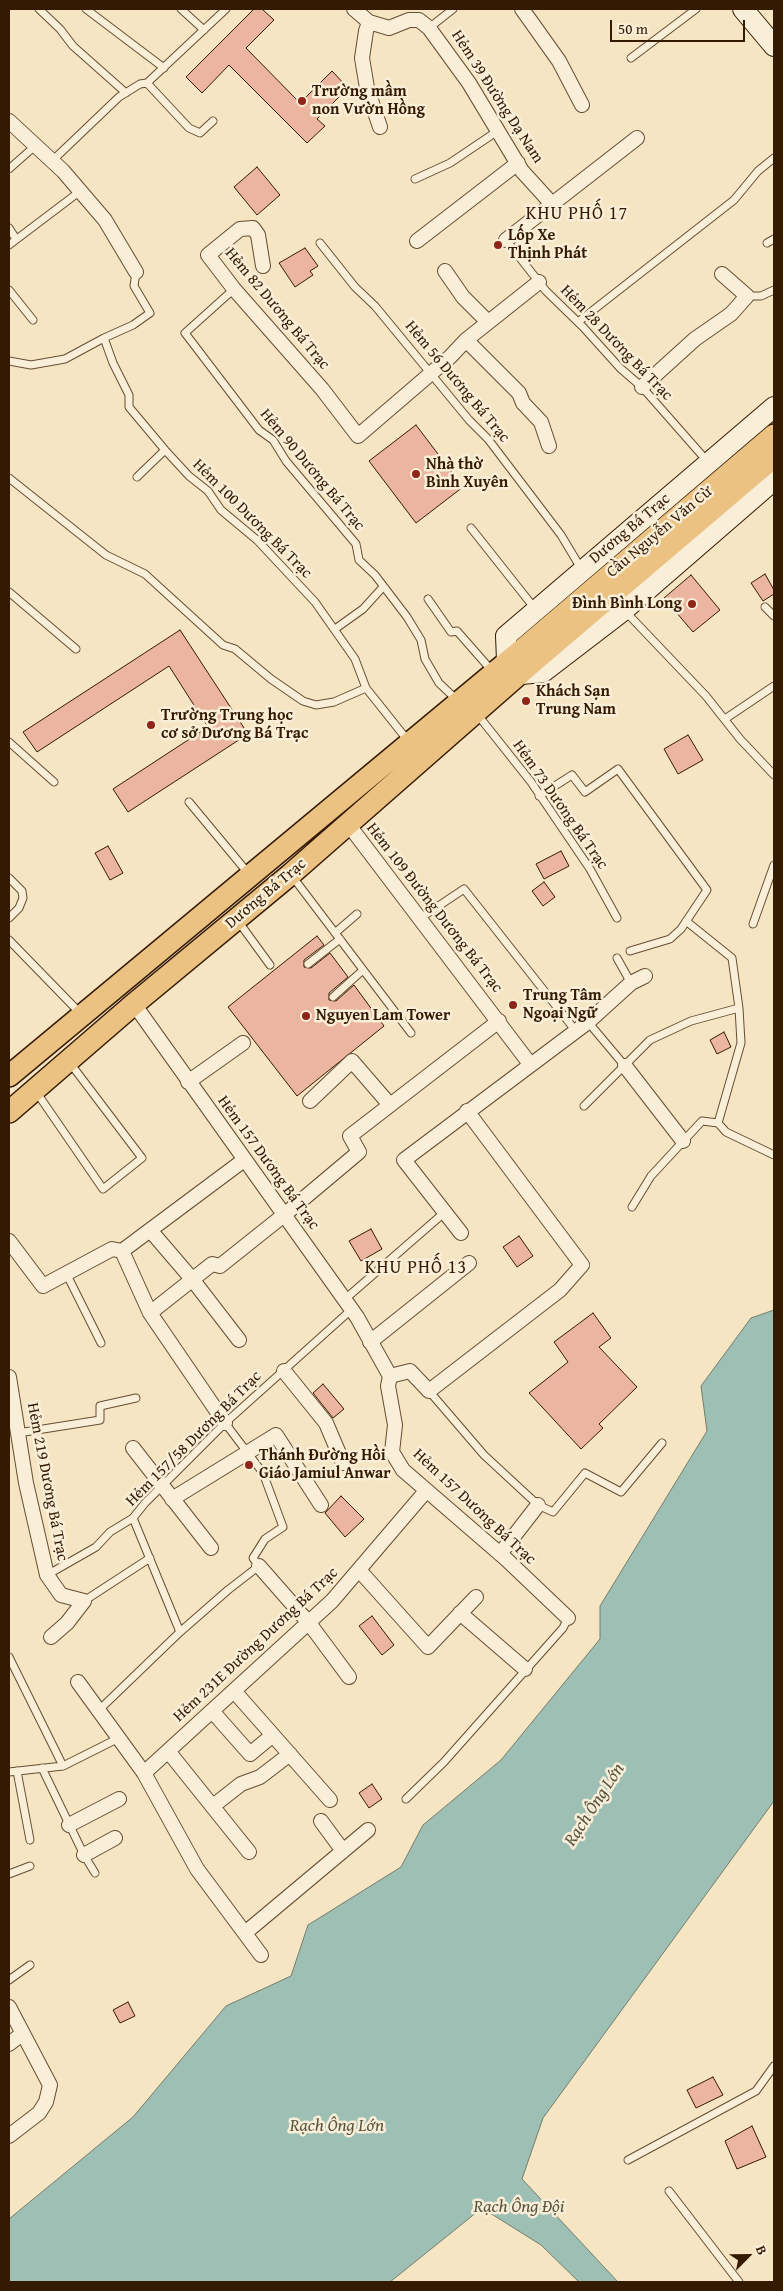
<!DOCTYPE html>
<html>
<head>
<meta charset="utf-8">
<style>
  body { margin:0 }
  #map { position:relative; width:783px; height:2291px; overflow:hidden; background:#f6e5c3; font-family:"Gentium Book Plus",serif }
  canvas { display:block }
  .frame { position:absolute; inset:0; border:10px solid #351a02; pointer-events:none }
  .north { position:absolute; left:723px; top:2231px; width:50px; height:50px; -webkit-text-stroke:4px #f9eed8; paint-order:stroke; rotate:67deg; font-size:14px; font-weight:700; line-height:20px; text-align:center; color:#351a02 }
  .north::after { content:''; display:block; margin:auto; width:18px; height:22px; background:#351a02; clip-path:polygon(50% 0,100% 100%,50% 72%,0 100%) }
  .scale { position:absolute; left:610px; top:20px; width:135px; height:22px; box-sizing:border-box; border:2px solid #351a02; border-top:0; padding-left:6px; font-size:15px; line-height:18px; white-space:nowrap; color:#351a02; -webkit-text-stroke:4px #f9eed8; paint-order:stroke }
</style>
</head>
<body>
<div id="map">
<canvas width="783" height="2291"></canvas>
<div class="frame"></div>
<div class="north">B</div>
<div class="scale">50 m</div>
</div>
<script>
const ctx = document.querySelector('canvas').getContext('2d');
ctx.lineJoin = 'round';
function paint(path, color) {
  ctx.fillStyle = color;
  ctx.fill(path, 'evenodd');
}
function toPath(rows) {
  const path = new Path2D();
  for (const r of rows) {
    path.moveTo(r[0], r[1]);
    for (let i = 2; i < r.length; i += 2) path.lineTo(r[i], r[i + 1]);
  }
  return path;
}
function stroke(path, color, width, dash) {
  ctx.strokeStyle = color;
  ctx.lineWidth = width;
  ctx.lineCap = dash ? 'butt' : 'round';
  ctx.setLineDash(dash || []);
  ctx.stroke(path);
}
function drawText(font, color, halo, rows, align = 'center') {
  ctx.font = font + ' "Gentium Book Plus",serif';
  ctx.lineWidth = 5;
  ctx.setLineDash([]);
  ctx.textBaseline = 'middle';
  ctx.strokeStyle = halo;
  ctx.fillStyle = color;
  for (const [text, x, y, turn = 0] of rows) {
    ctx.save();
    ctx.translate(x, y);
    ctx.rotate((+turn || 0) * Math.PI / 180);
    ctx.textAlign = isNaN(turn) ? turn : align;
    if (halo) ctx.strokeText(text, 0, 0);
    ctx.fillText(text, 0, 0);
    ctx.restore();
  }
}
const water = toPath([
  [774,1310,774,1801,543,2118,522,2179,618,2282,579,2282,541,2245,482,2208,390,2282,9,2282,9,2219,133,2117,226,2006,291,1976,308,1925,401,1867,423,1825,501,1760,600,1639,600,1606,707,1431,701,1386,751,1318,774,1310]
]);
paint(water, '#9dbfb4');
stroke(water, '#737d6d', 1);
const building = toPath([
  [254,9,262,9,274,20,246,48,300,103,332,71,348,88,317,119,325,126,307,143,229,65,202,93,186,77,254,9],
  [257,167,280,195,257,215,234,187,257,167],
  [305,248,318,266,310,271,313,275,295,287,279,263,305,248],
  [416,425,463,487,416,523,369,461,416,425],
  [765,574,774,590,774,594,763,601,751,583,765,574],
  [691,575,720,610,693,632,664,598,691,575],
  [180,630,248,734,128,812,113,789,208,727,169,666,37,752,23,732,180,630],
  [688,735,703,760,678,774,664,749,688,735],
  [108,846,123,873,110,880,95,853,108,846],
  [561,851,569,866,544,879,536,864,561,851],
  [544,882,555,897,543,906,532,891,544,882],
  [317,936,324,945,304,960,304,967,311,968,330,953,348,977,329,993,329,1000,336,1001,354,985,384,1026,297,1096,228,1007,317,936],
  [724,1032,731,1047,717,1054,710,1040,724,1032],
  [371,1229,382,1249,361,1261,349,1241,371,1229],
  [519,1236,533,1256,517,1267,503,1247,519,1236],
  [593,1313,611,1338,599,1347,637,1387,599,1424,603,1428,581,1449,529,1393,568,1362,554,1342,593,1313],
  [323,1384,344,1409,333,1418,313,1393,323,1384],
  [341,1496,364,1519,345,1537,325,1513,341,1496],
  [372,1616,394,1645,382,1655,359,1626,372,1616],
  [372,1784,382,1799,369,1808,359,1793,372,1784],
  [128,2002,135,2016,120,2023,113,2010,128,2002],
  [713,2077,723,2095,696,2108,687,2090,713,2077],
  [752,2126,766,2157,737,2169,725,2141,752,2126]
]);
paint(building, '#ebb5a0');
stroke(building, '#351a02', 1);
const lane = toPath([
  [39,9,60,29,73,46,126,93],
  [86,9,164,68],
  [181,9,204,30],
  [429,28,453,9],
  [631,58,696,9],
  [147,83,189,128,200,133,213,121],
  [52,161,119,97,140,84,147,83,226,9],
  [9,169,35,146],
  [415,179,450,163,499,130],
  [9,228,16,239],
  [506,240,546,291,583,327,620,368,642,387,707,461],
  [320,243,355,287,375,306,469,420,488,439,561,535,582,570],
  [767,243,774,239],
  [9,245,79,192],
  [136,272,134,286,150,313,133,325,104,338,113,363,129,395,129,407,165,450,189,476,208,491,221,510,257,540,315,602,355,659,366,688,409,742],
  [234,289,185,333,259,430,273,440,286,461,356,544,359,560,375,575,407,617,421,640,425,659,439,683,458,701],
  [9,290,33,320],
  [747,296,761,296,774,290],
  [578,322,734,200,758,171,774,158],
  [9,361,31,365,65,359,104,338],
  [137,477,165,450],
  [9,478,106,555,145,574,223,645,235,649,271,679,303,701,316,705,334,702,366,688],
  [471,528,536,610],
  [9,592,76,649],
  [428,599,451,632,457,631,493,672],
  [765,607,774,616],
  [624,610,706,696,740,739,774,775],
  [335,629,363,609,383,587],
  [477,714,531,782,590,869,617,918],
  [725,719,774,686],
  [9,742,54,782],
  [539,796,572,775,585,792,618,769,707,890,681,929,670,939,630,951],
  [189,802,248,873],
  [292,876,411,1033],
  [9,878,22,891,23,898,19,908,9,918],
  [419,919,464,889,575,1030],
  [238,921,270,965],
  [686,921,732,958,739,1008,741,1043,718,1123,726,1132,774,1155],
  [753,924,774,865],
  [335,933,357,914],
  [9,940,80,1013],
  [617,958,631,983],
  [308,964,340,939],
  [333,997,363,970],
  [588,1022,625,1066],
  [37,1093,103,1189,142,1158,70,1063],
  [584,1106,650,1040,691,1021,739,1008],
  [632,1207,651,1176,702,1121,718,1123],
  [66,1273,101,1343],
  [344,1300,445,1212],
  [429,1391,484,1455,538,1505,553,1512,585,1473,621,1492,662,1443],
  [18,1433,100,1420,100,1406,136,1398],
  [133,1518,180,1632],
  [47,1575,96,1547,110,1532,133,1518,145,1503,225,1423,351,1310],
  [84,1601,150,1558],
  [9,1657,63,1766],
  [99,1710,180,1632,228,1590,259,1566,253,1558,265,1539,283,1527,263,1473,225,1423],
  [42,1768,84,1855,95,1873],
  [17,1771,30,1840],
  [9,1772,63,1766,119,1738],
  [406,1799,444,1762,563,1628,568,1618],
  [9,1874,30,1866],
  [9,1980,30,1965],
  [628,2160,756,2091,774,2066],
  [669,2191,739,2282]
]);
const street = toPath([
  [354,9,369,22,389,28,409,20,419,20,429,28,469,83,522,171,552,204],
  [522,9,559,61,582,105],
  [369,22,366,31,362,58,367,88,380,127],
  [9,121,63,171,105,220,136,272],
  [506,240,637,138],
  [417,241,518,163],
  [263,266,258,235,253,228,240,229,208,255,234,289,322,389,358,436,450,357,466,340,539,282],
  [445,271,463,297,488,322],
  [466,340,519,393,523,403,541,422,549,446],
  [642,387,695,339,731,314,747,296,722,274],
  [348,824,530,1064],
  [134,1004,357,1317,390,1376,388,1386,395,1425,392,1452,403,1470,506,1559,568,1618],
  [625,1066,683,1141],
  [188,1082,243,1043],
  [310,1101,352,1061,390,1105],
  [150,1230,192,1279,239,1340],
  [461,1233,404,1160,588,1022,631,983,645,976],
  [9,1241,43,1286,112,1249,122,1251,244,1160],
  [122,1251,150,1313,225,1423],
  [150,1313,212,1264,220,1266,284,1215,359,1152,350,1136,499,1021],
  [370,1342,469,1263],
  [284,1371,326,1423,343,1463],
  [390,1376,410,1371,429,1391,560,1290,582,1265,467,1111],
  [9,1377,26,1483,47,1575,61,1595,84,1601,67,1623,51,1637],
  [133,1448,211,1548],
  [172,1499,276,1435,321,1505],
  [500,1554,538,1505],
  [259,1566,309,1623,349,1677],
  [359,1570,428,1647,476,1597],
  [460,1613,525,1669],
  [78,1682,144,1773,197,1869,261,1955],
  [234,1691,330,1800],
  [212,1711,250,1754,273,1735],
  [168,1751,249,1852],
  [144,1773,332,1601,426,1491],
  [213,1806,241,1784,260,1777,290,1754],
  [321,1821,343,1851],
  [69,1825,119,1799],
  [84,1855,115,1838],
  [245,1933,368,1830],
  [9,2007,50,2085,46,2102,39,2113,9,2136],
  [9,2044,22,2034]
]);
const secondary = toPath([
  [743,9,774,46],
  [507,660,506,636,774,407],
  [521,674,543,672,624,610,774,480]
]);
const primary = toPath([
  [9,1076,524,648,774,435],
  [9,1112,134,1004,291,874,534,661,774,457]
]);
stroke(lane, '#654d32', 9);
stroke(street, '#654d32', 16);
stroke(secondary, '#351a02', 22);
stroke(primary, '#351a02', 24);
stroke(lane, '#f9eed8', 7);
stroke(street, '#f9eed8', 14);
stroke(secondary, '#f9eed8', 20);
stroke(primary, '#ebc282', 21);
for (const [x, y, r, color] of [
  [302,101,5,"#8f2418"],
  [498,245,5,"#8f2418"],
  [416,474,5,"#8f2418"],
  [692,604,5,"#8f2418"],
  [526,701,5,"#8f2418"],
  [151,725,5,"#8f2418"],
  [513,1005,5,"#8f2418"],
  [306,1016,5,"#8f2418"],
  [249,1465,5,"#8f2418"]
]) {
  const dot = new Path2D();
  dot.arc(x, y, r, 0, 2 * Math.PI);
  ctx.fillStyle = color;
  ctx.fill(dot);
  stroke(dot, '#f9eed8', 2);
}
drawText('bold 16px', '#351a02', '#f9eed8', [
  ["Trường mầm",312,92],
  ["non Vườn Hồng",312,110],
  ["Lốp Xe",508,236],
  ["Thịnh Phát",508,254],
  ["Nhà thờ",426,465],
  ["Bình Xuyên",426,483],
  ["Đình Bình Long",682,604,"right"],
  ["Khách Sạn",536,692],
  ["Trung Nam",536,710],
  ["Trường Trung học",161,716],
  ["cơ sở Dương Bá Trạc",161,734],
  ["Trung Tâm",523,996],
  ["Ngoại Ngữ",523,1014],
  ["Nguyen Lam Tower",316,1016],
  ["Thánh Đường Hồi",259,1456],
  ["Giáo Jamiul Anwar",259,1474]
], 'left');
drawText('16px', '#351a02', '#f9eed8', [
  ["Hẻm 39 Đường Dạ Nam",497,97,57],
  ["Hẻm 82 Dương Bá Trạc",277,309,50],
  ["Hẻm 28 Dương Bá Trạc",616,343,46],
  ["Hẻm 56 Dương Bá Trạc",457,382,50],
  ["Hẻm 90 Dương Bá Trạc",312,470,50],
  ["Hẻm 100 Dương Bá Trạc",252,519,45],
  ["Dương Bá Trạc",630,529,-40],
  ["Cầu Nguyễn Văn Cừ",660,532,-40],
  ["Hẻm 73 Dương Bá Trạc",560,805,55],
  ["Dương Bá Trạc",266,894,-40],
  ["Hẻm 109 Đường Dương Bá Trạc",434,908,52],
  ["Hẻm 157 Dương Bá Trạc",268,1163,54],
  ["Hẻm 157/58 Dương Bá Trạc",194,1439,-45],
  ["Hẻm 219 Dương Bá Trạc",47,1482,79],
  ["Hẻm 157 Dương Bá Trạc",474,1507,43],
  ["Hẻm 231E Đường Dương Bá Trạc",256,1645,-43]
]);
ctx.letterSpacing = '1px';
drawText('18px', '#351a02', '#f9eed8', [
  ["KHU PHỐ 17",577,214],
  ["KHU PHỐ 13",416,1268]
]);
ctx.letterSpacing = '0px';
drawText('italic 18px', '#595440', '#f9eed8', [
  ["Rạch Ông Lớn",595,1805,-57],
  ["Rạch Ông Lớn",337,2126],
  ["Rạch Ông Đội",519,2207]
]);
</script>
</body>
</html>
